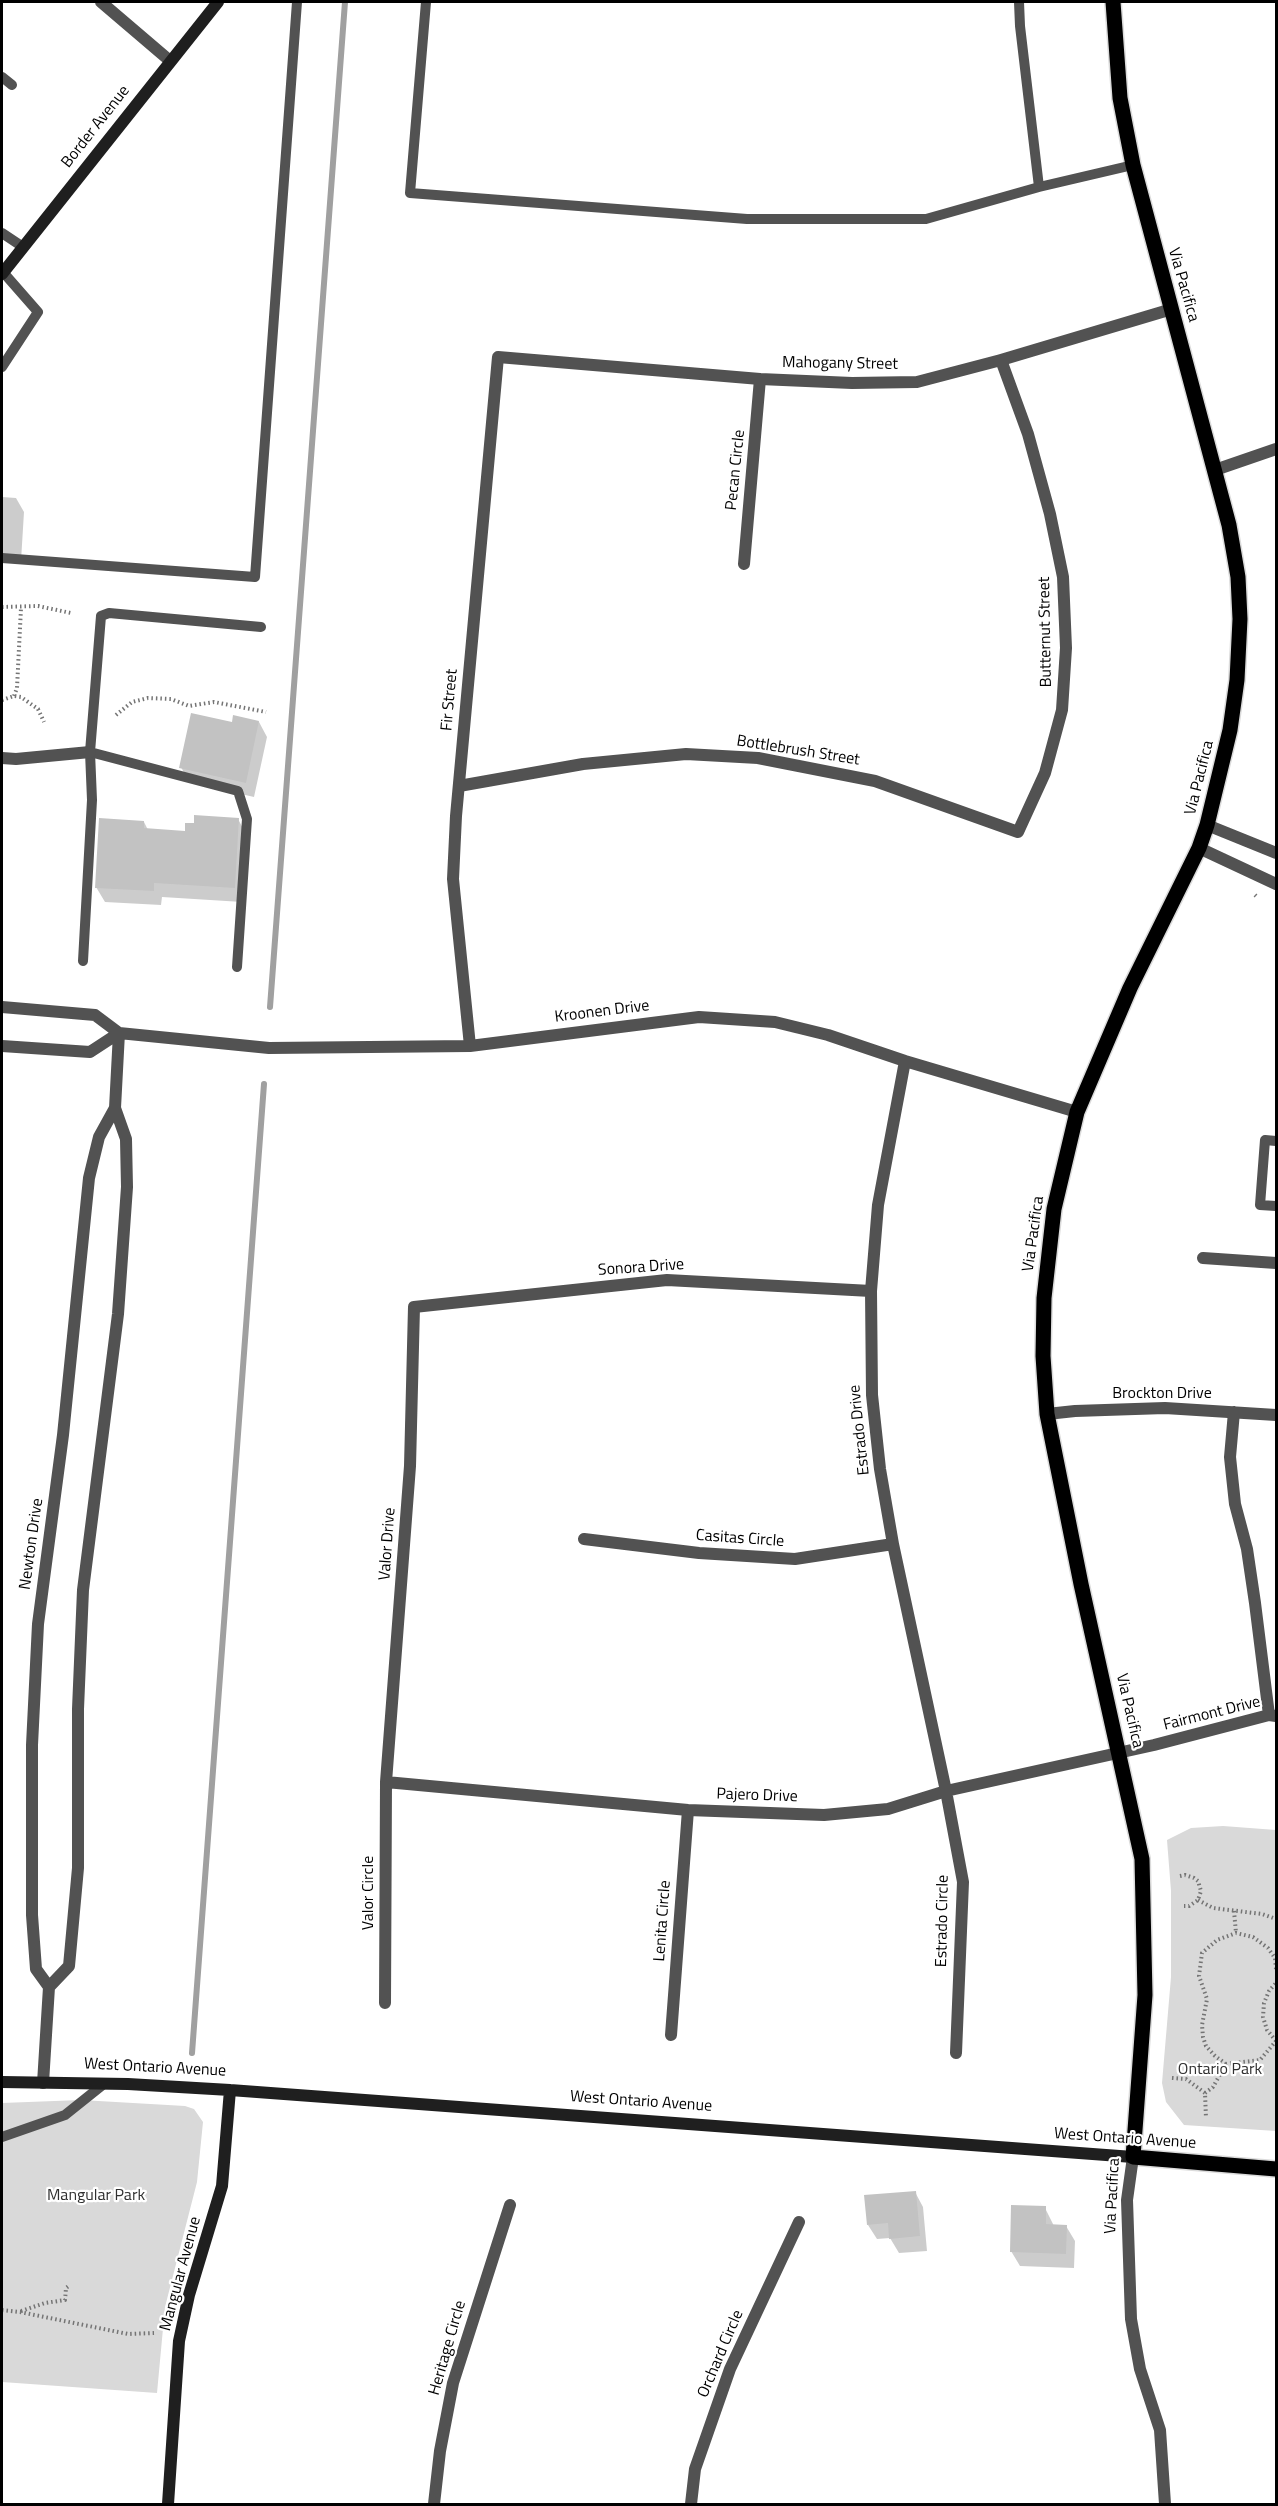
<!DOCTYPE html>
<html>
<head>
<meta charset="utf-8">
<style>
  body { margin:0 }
  #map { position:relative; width:1278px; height:2506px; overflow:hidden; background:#fff; font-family:"Titillium Web",sans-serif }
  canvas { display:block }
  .frame { position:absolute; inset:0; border:3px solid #000; pointer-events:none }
</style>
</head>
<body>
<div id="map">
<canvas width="1278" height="2506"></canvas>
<div class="frame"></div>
</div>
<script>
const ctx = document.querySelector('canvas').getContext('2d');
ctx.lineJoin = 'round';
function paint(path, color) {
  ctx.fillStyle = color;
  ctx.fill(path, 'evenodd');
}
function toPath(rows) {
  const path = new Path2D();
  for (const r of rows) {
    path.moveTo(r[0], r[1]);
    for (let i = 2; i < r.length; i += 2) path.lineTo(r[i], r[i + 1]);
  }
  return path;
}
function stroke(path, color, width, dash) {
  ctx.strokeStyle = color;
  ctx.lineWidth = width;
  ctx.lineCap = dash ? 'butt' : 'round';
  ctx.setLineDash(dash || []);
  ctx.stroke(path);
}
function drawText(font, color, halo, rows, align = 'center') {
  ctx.font = font + ' "Titillium Web",sans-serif';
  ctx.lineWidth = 4.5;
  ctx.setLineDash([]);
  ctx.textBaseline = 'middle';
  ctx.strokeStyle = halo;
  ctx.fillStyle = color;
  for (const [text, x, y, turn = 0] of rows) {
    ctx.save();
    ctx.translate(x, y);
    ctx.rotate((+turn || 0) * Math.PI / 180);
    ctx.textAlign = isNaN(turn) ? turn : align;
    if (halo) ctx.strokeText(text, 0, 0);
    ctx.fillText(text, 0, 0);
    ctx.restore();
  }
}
paint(toPath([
  [1223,1826,1276,1830,1276,2131,1184,2125,1166,2102,1162,2083,1171,1977,1171,1891,1167,1840,1191,1828],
  [81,2100,185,2106,194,2109,203,2122,197,2182,165,2307,157,2393,2,2382,2,2103]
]), '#d9d9d9');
paint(toPath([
  [2,497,16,498,24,512,21,561,2,559],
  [259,722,267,737,254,797,189,782,181,767,233,723],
  [238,819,246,834,242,902,162,897,161,905,105,902,96,887,144,822,148,830,186,833],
  [915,2192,923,2207,927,2251,899,2253,890,2238,877,2239,868,2225],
  [1045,2208,1054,2226,1066,2226,1075,2241,1074,2268,1020,2266,1011,2251]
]), '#0003');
stroke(toPath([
  [270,1007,345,2],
  [192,2053,264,1084]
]), '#a0a0a0', 6);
paint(toPath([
  [191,713,232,722,233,715,259,721,246,783,179,768],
  [194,815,239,818,235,888,154,883,154,891,95,888,99,818,144,821,144,828,185,831,185,823,194,823],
  [916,2191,920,2236,889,2239,888,2223,867,2225,864,2195],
  [1011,2205,1046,2206,1046,2224,1067,2225,1066,2254,1010,2252]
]), '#c2c2c2');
const primary = toPath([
  [1113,2,1120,98,1133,165,1229,525,1238,577,1240,619,1237,680,1230,730,1207,825,1199,848,1130,988,1077,1112,1054,1209,1044,1298,1043,1356,1047,1414,1081,1584,1142,1859,1145,1995,1133,2157,1276,2169]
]);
stroke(primary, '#dbdbdb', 18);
stroke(toPath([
  [2,607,38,606,71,613],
  [14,696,17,688,21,608],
  [2,700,14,696,21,697,38,709,44,722],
  [116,715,132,702,148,698,171,699,189,706,214,702,266,712],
  [1255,895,1256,896],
  [1180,1876,1185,1875,1194,1878,1198,1881,1201,1891,1198,1900,1189,1906,1184,1906],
  [1198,1900,1213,1908,1262,1914,1276,1919],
  [1234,1911,1236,1933],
  [1276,2041,1267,2030,1263,2017,1264,2003,1269,1991,1276,1983],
  [1226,2064,1215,2056,1206,2046,1203,2037,1202,2025,1207,1999,1199,1976,1202,1953,1217,1940,1236,1933,1253,1937,1268,1948,1275,1958,1276,1969],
  [1172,2078,1186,2079,1205,2093,1206,2118],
  [1205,2093,1213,2087,1226,2064,1260,2060,1276,2041],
  [2,2310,20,2312,128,2334,154,2333],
  [21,2311,45,2303,65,2300,66,2288,70,2285]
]), '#747474', 4, [1.5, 3]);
stroke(toPath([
  [426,2,410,193,747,219,926,219,1039,187,1133,165],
  [1019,2,1020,26,1039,187],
  [2,77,12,85],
  [2,233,23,247],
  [2,367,38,312,3,272],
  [2,558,255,577,297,2],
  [90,752,238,791,247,819,237,967],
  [83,961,92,800,90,752,101,616,109,613,261,627],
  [1276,1141,1265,1140,1260,1205,1276,1206],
  [2,2137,65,2115,105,2083]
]), '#525252', 10);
stroke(toPath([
  [101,2,169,60],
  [1215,470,1276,449],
  [744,564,760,379],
  [2,758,16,759,90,752],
  [459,786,583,764,686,754,758,758,875,781,1018,832,1045,773,1062,710,1066,648,1063,577,1050,514,1028,434,1001,360],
  [1207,825,1276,853],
  [1199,848,1276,884],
  [2,1007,95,1015,119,1033,269,1048,470,1046,699,1017,775,1022,828,1035,905,1061,1077,1112],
  [2,1046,90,1052,119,1033],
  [470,1046,453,879,456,816,498,357,760,379,852,383,917,382,1001,360,1172,309],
  [905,1061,878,1205,871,1291,872,1395,880,1469,893,1544,946,1791,963,1882,956,2053],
  [1203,1258,1276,1263],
  [1234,1412,1230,1457,1235,1504,1247,1549,1255,1603,1269,1715],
  [1047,1414,1075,1411,1165,1408,1276,1415],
  [584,1539,699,1553,795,1559,893,1544],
  [386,1782,688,1810,824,1815,888,1809,946,1791,1154,1745,1269,1715,1276,1716],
  [49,1987,36,1969,32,1915,32,1745,38,1624,63,1435,89,1178,99,1137,115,1108],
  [385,2003,386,1782,410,1466,414,1307,667,1280,871,1291],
  [671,2035,688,1810],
  [43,2083,49,1987,69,1966,78,1868,78,1709,83,1590,118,1314,127,1187,126,1139,115,1108,119,1033],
  [1133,2157,1127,2200,1131,2319,1140,2369,1160,2430,1165,2504],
  [434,2504,440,2451,453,2383,510,2205],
  [691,2504,695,2469,730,2369,799,2222]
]), '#525252', 12);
stroke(toPath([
  [2,274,218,2],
  [2,2082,128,2084,230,2090,1133,2157],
  [168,2504,179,2341,189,2295,222,2186,230,2090]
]), '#1f1f1f', 12);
stroke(primary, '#000', 15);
drawText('16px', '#000', '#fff', [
  ["Border Avenue",96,127,-52],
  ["Via Pacifica",1183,285,74],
  ["Mahogany Street",840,364,1],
  ["Pecan Circle",736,470,-84],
  ["Butternut Street",1046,632,-91],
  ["Fir Street",450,700,-85],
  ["Bottlebrush Street",798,751,9],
  ["Via Pacifica",1200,778,-76],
  ["Kroonen Drive",602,1012,-7],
  ["Via Pacifica",1034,1234,-82],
  ["Sonora Drive",641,1268,-4],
  ["Brockton Drive",1162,1394],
  ["Estrado Drive",860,1430,-96],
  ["Casitas Circle",740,1539,4],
  ["Newton Drive",32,1544,-82],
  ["Valor Drive",388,1544,-86],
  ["Via Pacifica",1129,1711,77],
  ["Fairmont Drive",1212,1714,-14],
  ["Pajero Drive",757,1796,2],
  ["Valor Circle",369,1893,-90],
  ["Lenita Circle",663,1921,-86],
  ["Estrado Circle",943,1921,-89],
  ["West Ontario Avenue",155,2068,3],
  ["West Ontario Avenue",641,2102,4],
  ["West Ontario Avenue",1125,2139,4],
  ["Via Pacifica",1113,2196,-87],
  ["Mangular Avenue",181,2274,-75],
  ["Heritage Circle",448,2348,-74],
  ["Orchard Circle",721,2354,-67]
]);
drawText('16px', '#303030', '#fff', [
  ["Ontario Park",1220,2070],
  ["Mangular Park",96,2196]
]);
</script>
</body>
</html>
